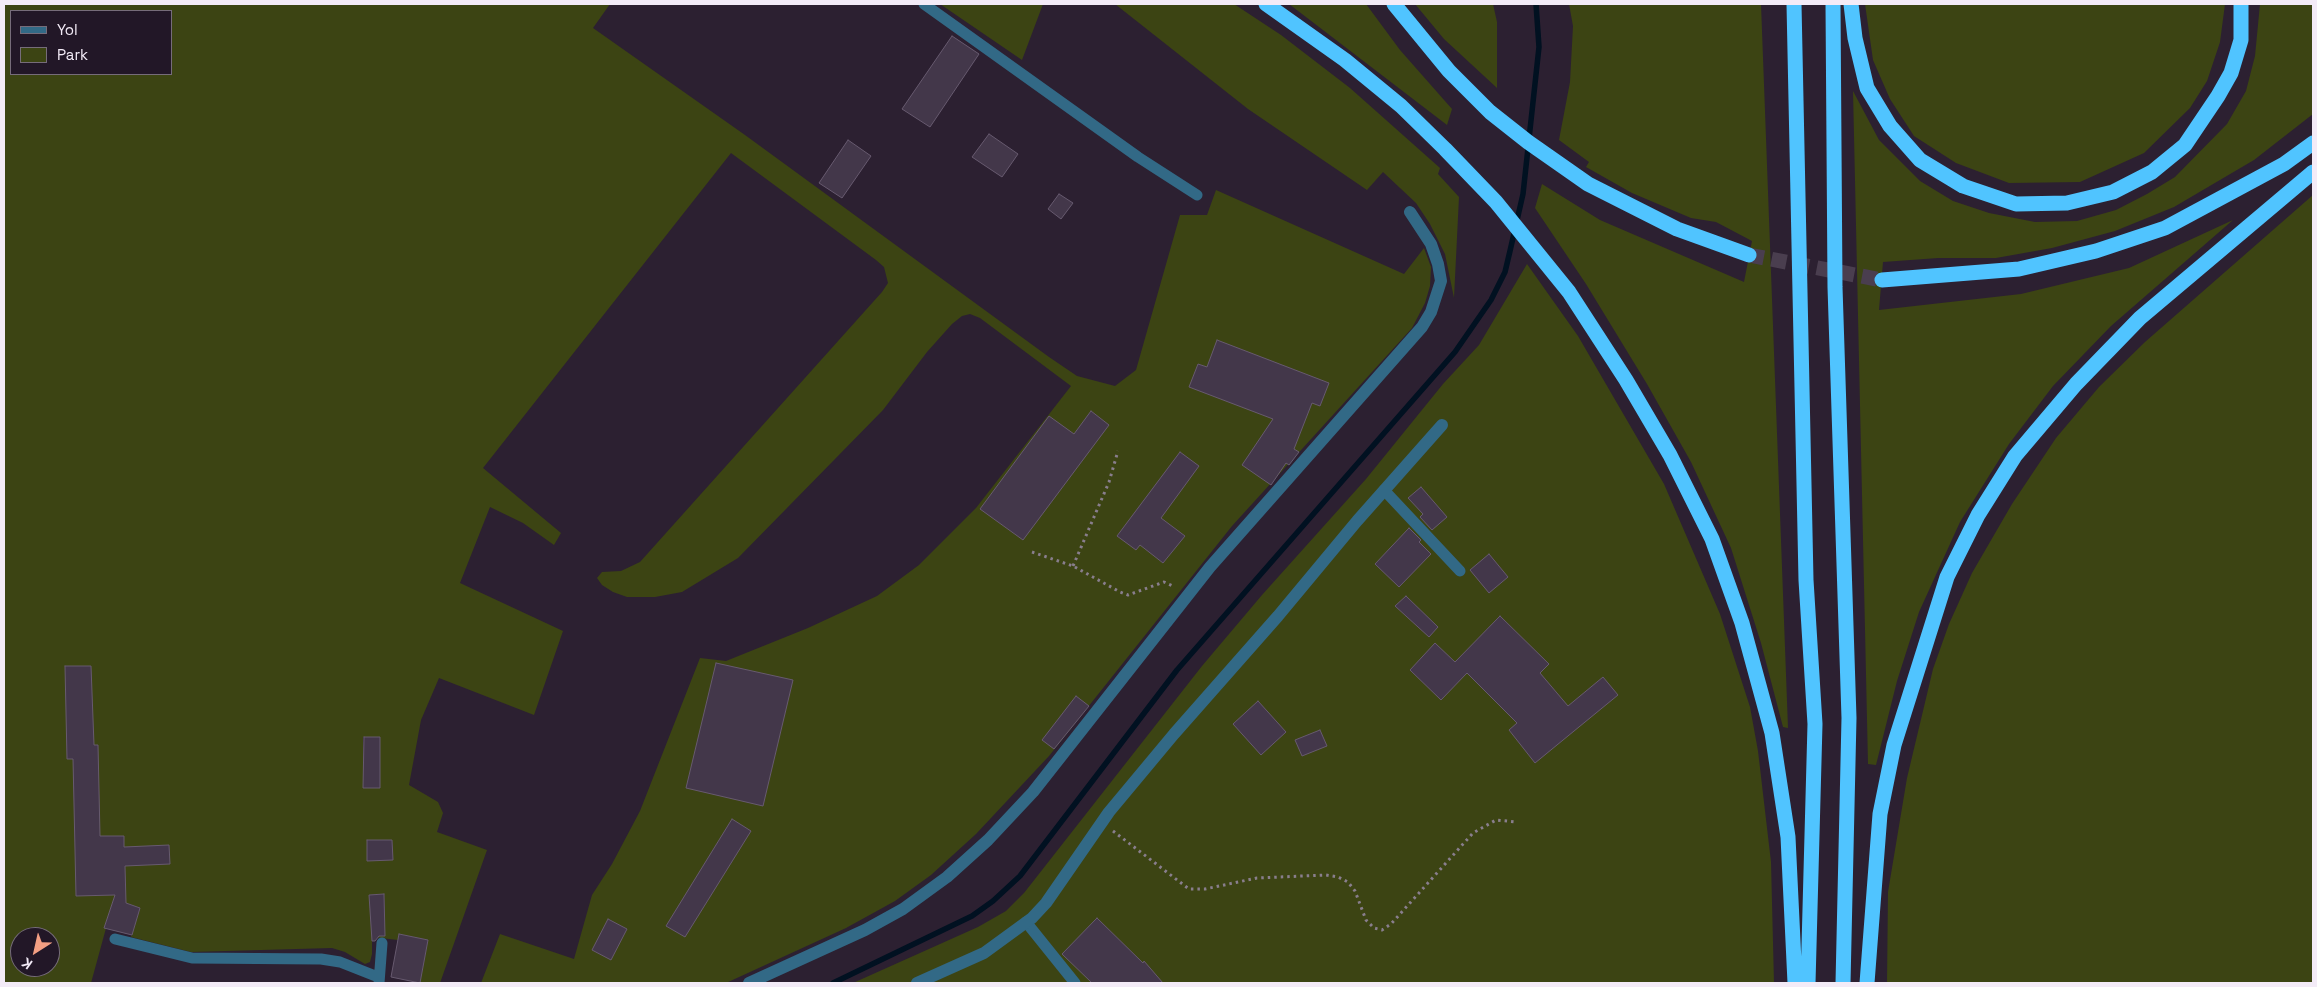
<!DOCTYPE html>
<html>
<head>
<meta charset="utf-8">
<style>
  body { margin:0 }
  #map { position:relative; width:2317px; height:987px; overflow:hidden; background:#2c2031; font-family:"Space Grotesk",sans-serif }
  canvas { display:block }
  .frame { position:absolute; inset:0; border:5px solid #f3ebf7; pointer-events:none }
  .legend { position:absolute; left:10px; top:10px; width:162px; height:65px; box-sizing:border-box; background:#221727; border:1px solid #766c7a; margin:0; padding:6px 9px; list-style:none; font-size:15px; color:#f3ebf7 }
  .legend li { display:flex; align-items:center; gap:10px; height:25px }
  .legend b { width:25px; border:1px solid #766c7a }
  .north { position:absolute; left:10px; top:927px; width:50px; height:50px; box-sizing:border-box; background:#221727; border:1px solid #766c7a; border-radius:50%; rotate:215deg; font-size:14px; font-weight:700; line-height:20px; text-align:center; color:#f3ebf7 }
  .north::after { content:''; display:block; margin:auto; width:18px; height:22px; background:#f39f83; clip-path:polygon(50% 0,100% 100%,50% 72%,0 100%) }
</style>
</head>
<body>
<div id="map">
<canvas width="2317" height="987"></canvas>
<div class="frame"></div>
<ul class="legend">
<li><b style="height:6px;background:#326986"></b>Yol</li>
<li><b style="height:14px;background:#3c4413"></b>Park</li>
</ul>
<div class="north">K</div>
</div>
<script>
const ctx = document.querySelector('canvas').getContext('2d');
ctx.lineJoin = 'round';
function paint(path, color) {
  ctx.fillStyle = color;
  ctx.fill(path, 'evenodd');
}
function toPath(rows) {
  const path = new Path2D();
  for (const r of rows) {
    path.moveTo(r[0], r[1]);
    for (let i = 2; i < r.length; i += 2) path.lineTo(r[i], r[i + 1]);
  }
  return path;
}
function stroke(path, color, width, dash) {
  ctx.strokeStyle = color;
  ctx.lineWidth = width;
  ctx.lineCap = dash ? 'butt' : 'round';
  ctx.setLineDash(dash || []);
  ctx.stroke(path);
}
paint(toPath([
  [4,4,610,4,593,28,745,135,1049,357,1077,376,1115,386,1136,370,1180,215,1207,215,1216,190,1404,274,1424,248,1431,267,1430,286,1425,303,1412,328,1232,526,1049,756,976,834,931,875,895,901,846,928,726,983,481,983,500,934,574,959,592,895,612,864,640,811,700,658,726,661,808,628,877,596,919,565,976,508,1071,386,980,318,970,314,962,316,952,324,927,352,883,410,738,558,682,592,655,597,627,597,613,592,602,585,597,578,602,572,621,571,640,562,882,292,888,283,884,267,876,260,731,153,483,468,561,533,554,545,523,523,490,507,460,583,563,631,534,715,439,678,421,720,409,785,438,802,443,813,437,832,487,850,440,983,420,983,428,940,399,934,398,940,372,937,372,954,370,962,365,964,345,952,332,948,191,952,131,937,140,908,114,899,91,983,4,983],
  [11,11,171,11,171,74,11,74],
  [363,737,380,737,380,788,364,788],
  [367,840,392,840,393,860,367,860],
  [384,894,385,923,371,923,369,895],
  [20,937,50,937,50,967,20,967],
  [940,4,1043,4,1022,60],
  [1115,4,1234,4,1281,35,1350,88,1440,168,1438,174,1459,197,1454,298,1445,254,1430,224,1416,203,1383,172,1367,190,1248,109],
  [1289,4,1366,4,1400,50,1452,109,1447,125],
  [1415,4,1493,4,1497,22,1497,88,1444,39],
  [1569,4,1761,4,1788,728,1783,727,1761,643,1731,548,1691,462,1647,384,1586,284,1535,208,1542,184,1600,220,1744,282,1752,241,1716,222,1691,218,1632,193,1586,167,1589,162,1559,140,1570,82,1573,26],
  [1865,4,2225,4,2220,42,2207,81,2190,108,2144,153,2080,182,2009,183,1956,163,1914,136,1890,99,1873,60],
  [2260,4,2313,4,2313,114,2254,160,2174,207,2115,231,2052,248,1996,258,1938,258,1883,262,1879,310,2021,294,2129,268,2233,220,2111,326,2053,386,2009,444,1960,522,1919,612,1897,681,1876,765,1868,764,1853,91,1879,140,1920,181,1953,201,1989,213,2035,222,2077,221,2116,210,2147,194,2175,177,2227,124,2246,91,2255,56],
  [2313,195,2313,983,1887,983,1888,892,1907,778,1933,669,1949,624,1972,573,2012,504,2056,438,2099,387,2145,342],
  [1527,264,1578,336,1664,484,1720,614,1750,707,1758,751,1771,862,1774,983,853,983,978,927,1006,911,1024,893,1202,666,1262,595,1366,479,1443,384,1479,345]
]), '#3c4413');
stroke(toPath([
  [833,983,972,916,993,901,1020,876,1177,670,1455,352,1491,300,1505,272,1510,251,1523,194,1539,47,1536,4]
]), '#011121', 5.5);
const building = toPath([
  [952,36,979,54,930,127,902,109,952,36],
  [989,134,1018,154,1002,177,972,157,989,134],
  [848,140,871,156,842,198,819,183,848,140],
  [1059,194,1073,203,1061,219,1048,209,1059,194],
  [1217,340,1329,383,1320,406,1312,403,1294,449,1299,452,1289,465,1286,463,1271,485,1242,465,1273,419,1189,387,1198,364,1207,367,1217,340],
  [1091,411,1109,425,1023,540,980,509,1049,416,1074,434,1091,411],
  [1180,452,1199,466,1161,518,1185,536,1163,563,1140,545,1136,550,1117,536,1180,452],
  [1421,487,1447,517,1432,530,1420,517,1423,514,1408,498,1421,487],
  [1409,528,1421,540,1419,542,1431,554,1399,587,1375,564,1409,528],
  [1489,554,1508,577,1489,593,1470,570,1489,554],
  [1406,596,1438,627,1429,637,1395,606,1406,596],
  [1500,616,1549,664,1540,673,1568,706,1603,677,1618,695,1535,763,1509,730,1517,723,1467,673,1441,700,1410,670,1435,643,1455,662,1500,616],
  [716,663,793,680,763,806,686,788,716,663],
  [65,666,91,666,94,745,98,745,100,836,124,836,124,847,169,845,170,864,125,866,126,903,140,908,132,935,104,928,115,895,76,896,73,759,67,759,65,666],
  [1076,696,1089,706,1054,749,1042,740,1076,696],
  [1258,701,1286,732,1261,755,1233,724,1258,701],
  [1320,730,1327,746,1302,756,1295,740,1320,730],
  [364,737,380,737,380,788,363,788,364,737],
  [732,819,751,831,685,937,666,926,732,819],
  [367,840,392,840,393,860,367,861,367,840],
  [384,894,385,936,379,936,375,941,372,941,369,895,384,894],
  [1097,918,1143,963,1144,961,1163,983,1092,983,1062,954,1097,918],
  [608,919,627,929,611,960,592,950,608,919],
  [399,934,428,940,420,983,391,977,399,934]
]);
paint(building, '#43374a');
stroke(building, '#675a6f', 1);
stroke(toPath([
  [1749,255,1882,280]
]), '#4a3e4f', 15, [15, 8]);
stroke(toPath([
  [1032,552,1073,566,1120,592,1128,595,1164,582,1175,587],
  [1073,566,1109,482,1118,451],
  [1113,831,1189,889,1205,889,1257,878,1326,875,1338,877,1348,882,1355,891,1366,920,1374,928,1382,930,1391,924,1473,833,1496,820,1516,822]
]), '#897e8d', 3, [2.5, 4]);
stroke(toPath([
  [924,4,1138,157,1197,195],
  [1384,490,1460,571],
  [1026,922,1075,983],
  [115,939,192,958,321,959,340,962,378,977],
  [379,983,382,943]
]), '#326986', 11);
stroke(toPath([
  [749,983,865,930,903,909,947,877,988,840,1033,792,1210,567,1422,327,1431,312,1441,281,1438,264,1431,244,1410,212],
  [917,983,984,953,1032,918,1046,903,1109,812,1174,734,1278,616,1357,521,1442,425]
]), '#326986', 12);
stroke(toPath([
  [1266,4,1345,60,1401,106,1445,149,1496,202,1569,292,1626,380,1670,455,1712,539,1742,623,1772,733,1788,837,1795,983],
  [1394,4,1449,71,1490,112,1528,142,1588,184,1677,229,1749,255],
  [1794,4,1806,580,1815,724,1808,983],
  [1833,4,1835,287,1849,718,1843,983],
  [1851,4,1855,38,1867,88,1890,126,1920,160,1963,186,2016,204,2067,203,2113,192,2152,172,2185,145,2218,96,2231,73,2241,40,2241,4],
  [1882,280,2019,269,2096,251,2165,228,2284,164,2313,143],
  [1867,983,1880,814,1894,745,1947,577,1978,515,2015,456,2076,384,2140,318,2313,172]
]), '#50c4ff', 15);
</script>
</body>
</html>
